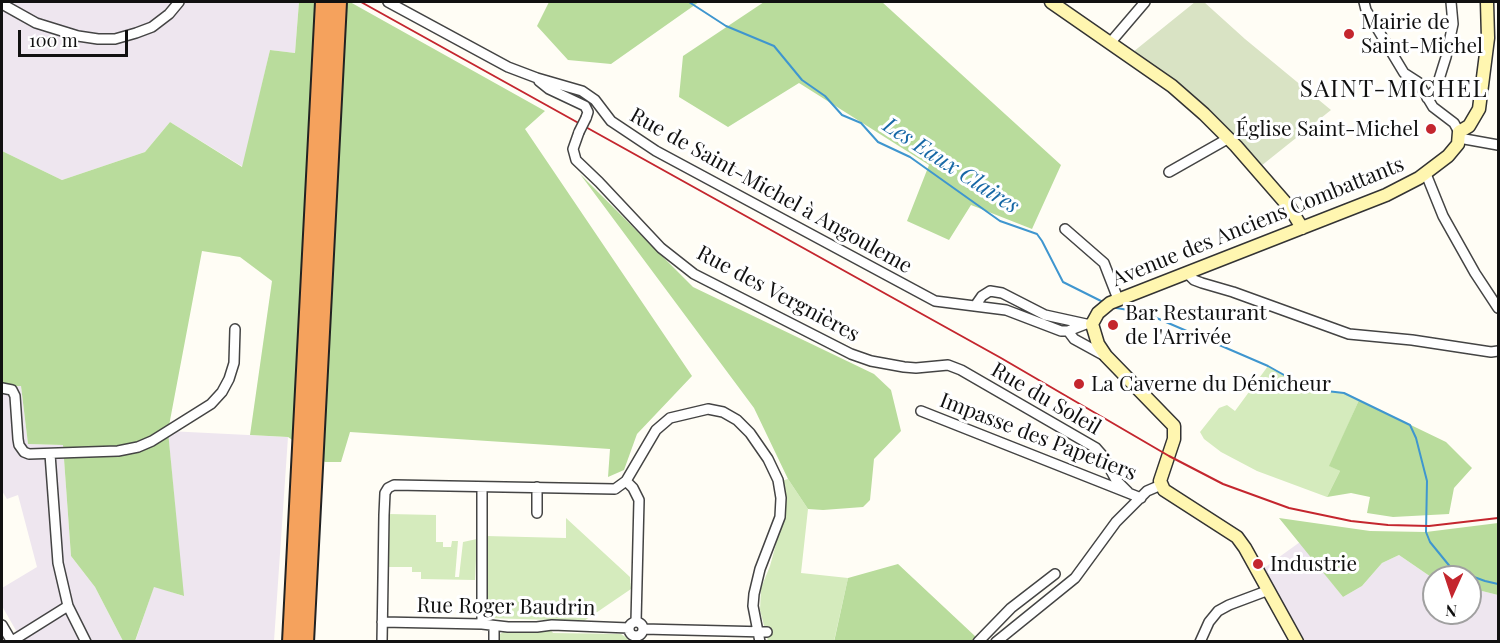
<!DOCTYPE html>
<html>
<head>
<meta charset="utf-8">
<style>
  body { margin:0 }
  #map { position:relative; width:1500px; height:643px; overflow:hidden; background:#fffdf5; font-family:"Playfair Display",serif }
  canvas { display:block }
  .frame { position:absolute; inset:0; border:3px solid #111; pointer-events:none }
  .north { position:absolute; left:1422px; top:565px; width:60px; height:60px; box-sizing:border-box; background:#fff; border:2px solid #a0a0a0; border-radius:50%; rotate:183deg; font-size:16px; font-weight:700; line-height:24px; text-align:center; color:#111 }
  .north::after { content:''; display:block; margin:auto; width:21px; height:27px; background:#c4262e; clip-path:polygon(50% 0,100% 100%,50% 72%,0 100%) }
  .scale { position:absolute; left:18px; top:30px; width:110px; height:27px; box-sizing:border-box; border:3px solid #111; border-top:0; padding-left:8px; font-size:18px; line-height:21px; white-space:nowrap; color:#111; -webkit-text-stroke:4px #fff; paint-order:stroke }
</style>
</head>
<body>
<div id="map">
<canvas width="1500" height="643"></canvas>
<div class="frame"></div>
<div class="north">N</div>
<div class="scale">100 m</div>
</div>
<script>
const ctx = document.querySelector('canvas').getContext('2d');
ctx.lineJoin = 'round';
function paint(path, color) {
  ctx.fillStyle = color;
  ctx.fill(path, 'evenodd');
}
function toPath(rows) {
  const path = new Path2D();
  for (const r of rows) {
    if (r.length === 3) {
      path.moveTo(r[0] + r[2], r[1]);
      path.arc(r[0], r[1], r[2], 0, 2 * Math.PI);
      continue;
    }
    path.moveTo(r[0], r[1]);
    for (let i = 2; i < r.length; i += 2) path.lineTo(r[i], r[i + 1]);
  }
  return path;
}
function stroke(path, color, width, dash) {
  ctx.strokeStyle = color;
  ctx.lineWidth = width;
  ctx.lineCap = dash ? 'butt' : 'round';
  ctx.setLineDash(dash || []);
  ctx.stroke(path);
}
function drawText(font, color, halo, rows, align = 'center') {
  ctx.font = font + ' "Playfair Display",serif';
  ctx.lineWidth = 6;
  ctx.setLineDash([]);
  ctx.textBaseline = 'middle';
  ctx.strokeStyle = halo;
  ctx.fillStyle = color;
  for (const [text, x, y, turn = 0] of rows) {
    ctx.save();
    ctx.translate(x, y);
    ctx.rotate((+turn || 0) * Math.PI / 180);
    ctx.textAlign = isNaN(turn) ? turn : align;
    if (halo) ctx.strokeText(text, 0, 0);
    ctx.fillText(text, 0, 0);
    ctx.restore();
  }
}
paint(toPath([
  [2,2,299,2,295,53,270,50,243,167,170,122,145,152,62,180,2,151],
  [21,386,28,444,63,445,71,556,95,587,123,641,22,641,2,606,2,588,37,567,18,495,7,499,2,491,2,387],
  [168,431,288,437,274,641,135,642,154,586,183,596],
  [1300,542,1343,597,1362,586,1382,563,1399,555,1434,579,1434,613,1470,613,1470,588,1498,595,1498,641,1305,641,1264,568]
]), '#eee6ef');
paint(toPath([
  [1268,366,1309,389,1344,393,1359,400,1330,466,1340,471,1327,497,1257,471,1221,452,1204,439,1200,432,1219,408,1227,405,1235,411],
  [788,479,808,509,801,573,848,578,834,641,768,641,760,610,761,588,770,566,782,522,781,481],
  [389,514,436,515,436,542,443,542,443,547,451,547,452,541,458,541,455,577,459,577,463,542,477,539,475,580,421,579,421,572,412,572,412,567,388,567],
  [566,518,630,577,631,589,584,621,487,618,486,536,566,538],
  [550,629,553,633,621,634,627,638,629,642,498,642,500,634,505,631,537,632]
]), '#d5ebbd');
paint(toPath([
  [299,2,350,2,545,111,525,129,692,376,637,434,624,470,608,477,610,449,350,432,341,462,325,462,288,437,250,435,272,281,240,257,202,251,168,431,184,596,154,587,135,641,123,641,95,587,71,556,63,445,28,444,21,386,2,387,2,151,62,180,145,152,170,122,242,167,270,50,295,53],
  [549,2,699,2,611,64,568,60,537,26],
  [764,2,882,2,1061,165,1032,229,971,205,949,240,907,221,929,165,799,83,728,127,679,97,683,56],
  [580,174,693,287,874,374,891,390,901,431,874,459,870,500,863,507,823,510,808,509,788,479,754,408],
  [1359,400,1446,442,1472,468,1454,488,1449,514,1393,517,1367,513,1370,497,1351,493,1327,497,1340,471,1329,466],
  [1279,518,1370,531,1426,532,1498,523,1498,595,1470,588,1470,577,1434,577,1434,579,1399,555,1382,563,1362,586,1343,597],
  [898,564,976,637,974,642,834,642,848,578]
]), '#b9dc9c');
paint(toPath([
  [1195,2,1204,2,1245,39,1331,110,1261,166,1133,52]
]), '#d9e3c4');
stroke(toPath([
  [689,2,726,26,774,46,802,80,825,96,842,115,861,123,878,142,910,157,1000,221,1037,234,1042,241,1063,282,1103,302],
  [1111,307,1145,313,1268,366,1309,389,1344,393,1410,425,1416,438,1427,481,1426,532,1430,542,1452,569,1485,581,1498,584]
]), '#3f96cf', 2);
const street = toPath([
  [388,2,508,67,537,78,582,91,595,100,611,121,656,151,935,301,1006,310,1061,331,1068,331,1086,324,1092,324],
  [1364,2,1366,10,1404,73,1418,82,1433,107,1454,123,1459,132],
  [2,4,36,23,78,36,98,39,115,39,136,33,152,27,169,14,179,2],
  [1110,43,1145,2],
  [539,81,549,89,585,106,588,112,586,118],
  [1427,98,1436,89,1446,57,1453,24,1451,2],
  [579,132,573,149,576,160,599,182,661,248,694,274,851,354,871,361,904,367,916,368,948,365,961,370,1096,448,1103,456,1116,480,1128,492],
  [1459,138,1498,145],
  [1169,172,1229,138],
  [1426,174,1443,216,1475,273,1498,308],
  [1065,229,1104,263,1118,299],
  [1187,273,1194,280,1202,283,1233,292,1349,334,1412,340,1491,352,1498,351],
  [975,306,982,296,990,291,1002,293,1045,315,1086,324],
  [1068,331,1074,339,1105,356],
  [2,388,12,390,15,396,18,439,19,445,24,452,29,454,118,451,138,447,152,441,211,404,222,392,229,379,234,363,235,329],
  [921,411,1141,498],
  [50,454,58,563,68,606,86,642],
  [626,481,633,488,639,500,636,622],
  [537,487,537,513],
  [382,622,482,624,508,627,537,627,552,625,629,628],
  [636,629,7],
  [482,624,482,487],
  [2,625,12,642],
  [643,629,767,632],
  [12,641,68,606],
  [382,642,384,515,385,493,388,488,394,485,615,489,626,481,656,430,670,418,708,409,723,412,737,420,750,433,768,459,778,480,781,498,780,517,760,569,754,594,753,606,760,642],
  [494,642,494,626],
  [978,642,1011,608,1055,574],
  [996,642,1075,578,1116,522,1147,491,1161,485],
  [1200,642,1209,622,1218,611,1229,605,1269,590]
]);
const secondary = toPath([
  [1051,2,1172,86,1204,114,1236,146,1290,208,1302,228],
  [1297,642,1245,548,1237,537,1164,490,1160,481,1174,439,1174,426,1106,356,1098,344,1092,324,1098,313,1110,303,1386,195,1419,178,1448,156,1458,144,1459,132,1469,126,1479,109,1488,38,1487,2]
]);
const highway = toPath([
  [291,642,324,2],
  [305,642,338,2]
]);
stroke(street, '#444', 12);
stroke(secondary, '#333', 15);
stroke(highway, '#222', 20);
stroke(street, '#fff', 9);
stroke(secondary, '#fff6b0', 12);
stroke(highway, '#f5a25d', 16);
stroke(toPath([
  [361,2,1001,358,1169,456,1223,484,1289,508,1351,521,1388,525,1429,526,1498,518]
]), '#c4262e', 2);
const streetBridge = toPath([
  [579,132,586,118]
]);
stroke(streetBridge, '#444', 12, []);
stroke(streetBridge, '#fff', 9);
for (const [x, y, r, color] of [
  [1349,34,6,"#c4262e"],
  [1431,129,6,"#c4262e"],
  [1113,325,6,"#c4262e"],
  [1079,384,6,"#c4262e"],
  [1258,564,6,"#c4262e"]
]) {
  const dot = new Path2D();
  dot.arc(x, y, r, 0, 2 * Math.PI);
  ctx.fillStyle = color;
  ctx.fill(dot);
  stroke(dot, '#fff', 2);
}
drawText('21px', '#111', '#fff', [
  ["Mairie de",1361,22],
  ["Saint-Michel",1361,46],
  ["Église Saint-Michel",1419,129,"right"],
  ["Bar Restaurant",1125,313],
  ["de l'Arrivée",1125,337],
  ["La Caverne du Dénicheur",1091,384],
  ["Industrie",1270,564]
], 'left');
drawText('21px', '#111', '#fff', [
  ["Rue de Saint-Michel à Angouleme",771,191,29],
  ["Avenue des Anciens Combattants",1258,222,-22],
  ["Rue des Vergnières",778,294,28],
  ["Rue du Soleil",1046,399,30],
  ["Impasse des Papetiers",1038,437,21],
  ["Rue Roger Baudrin",506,607,1]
]);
drawText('italic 22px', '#1768a6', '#fff', [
  ["Les Eaux Claires",951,166,33]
]);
ctx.letterSpacing = '1.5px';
drawText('24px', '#111', '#fff', [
  ["SAINT-MICHEL",1394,90]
]);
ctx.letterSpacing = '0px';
</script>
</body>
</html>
